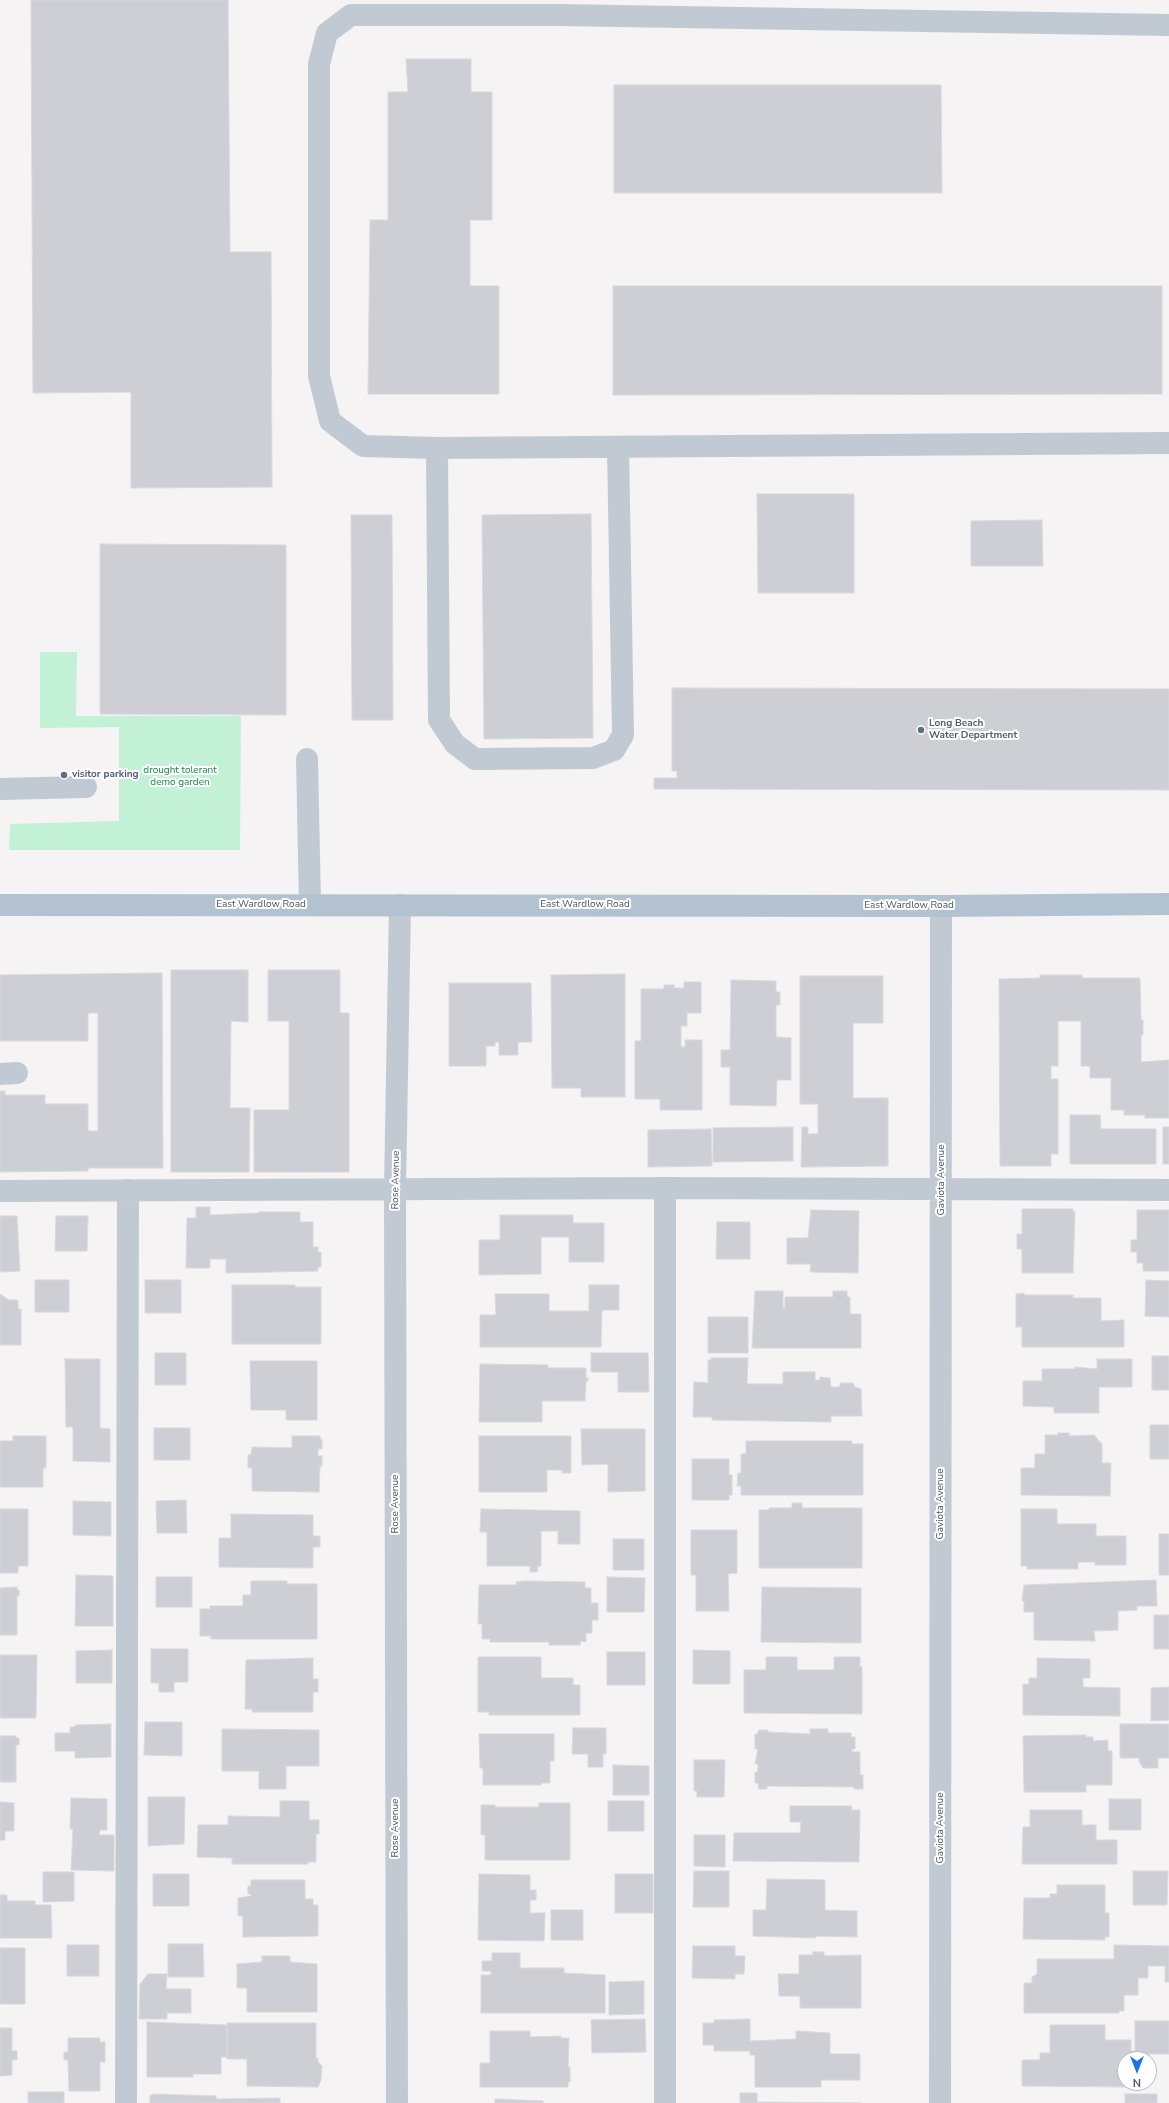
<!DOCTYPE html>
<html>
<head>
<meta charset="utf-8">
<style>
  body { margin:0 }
  #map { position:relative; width:1169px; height:2103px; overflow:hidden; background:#f5f3f3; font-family:"Nunito Sans",sans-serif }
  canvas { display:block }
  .north { position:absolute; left:1117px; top:2051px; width:40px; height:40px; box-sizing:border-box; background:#fff; border:1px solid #b7bbc0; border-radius:50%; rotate:180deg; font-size:11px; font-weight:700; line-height:16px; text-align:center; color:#4a5661 }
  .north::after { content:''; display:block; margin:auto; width:14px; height:18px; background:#1a73e8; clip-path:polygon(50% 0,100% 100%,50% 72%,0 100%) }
</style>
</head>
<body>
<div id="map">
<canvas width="1169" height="2103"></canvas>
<div class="north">N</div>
</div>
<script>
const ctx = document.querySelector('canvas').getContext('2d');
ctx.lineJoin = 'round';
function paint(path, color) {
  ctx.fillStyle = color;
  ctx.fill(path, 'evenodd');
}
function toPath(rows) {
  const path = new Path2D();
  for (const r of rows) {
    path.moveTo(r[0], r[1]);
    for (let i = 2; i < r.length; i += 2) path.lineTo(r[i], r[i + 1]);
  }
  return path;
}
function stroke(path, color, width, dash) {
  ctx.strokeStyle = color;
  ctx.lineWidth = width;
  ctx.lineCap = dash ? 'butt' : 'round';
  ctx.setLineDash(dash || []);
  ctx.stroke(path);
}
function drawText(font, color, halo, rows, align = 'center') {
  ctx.font = font + ' "Nunito Sans",sans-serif';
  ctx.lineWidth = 4;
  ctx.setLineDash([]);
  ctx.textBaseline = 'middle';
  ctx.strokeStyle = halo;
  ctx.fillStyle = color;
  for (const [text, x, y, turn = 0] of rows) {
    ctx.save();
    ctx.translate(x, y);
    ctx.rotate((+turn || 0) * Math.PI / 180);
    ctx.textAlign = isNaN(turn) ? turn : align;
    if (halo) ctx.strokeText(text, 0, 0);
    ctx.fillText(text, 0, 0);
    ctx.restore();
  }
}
paint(toPath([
  [40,652,77,652,76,716,241,716,240,850,9,850,10,824,119,821,119,727,40,728]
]), '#c3f1d5');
const building = toPath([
  [31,0,228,0,230,252,271,252,272,487,131,488,131,392,33,393,31,0],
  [406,59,471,59,471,92,492,92,492,220,470,220,470,286,499,286,499,394,368,394,370,220,388,220,388,92,408,92,406,59],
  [614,85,941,85,942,193,614,193,614,85],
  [613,286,1162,286,1162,394,613,395,613,286],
  [757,494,854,494,854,593,758,593,757,494],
  [591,514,593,738,484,739,482,515,591,514],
  [351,515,392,515,393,720,352,720,351,515],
  [1042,520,1043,566,971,566,971,521,1042,520],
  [100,544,286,545,286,715,100,714,100,544],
  [672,688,1169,689,1169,790,654,789,654,778,677,778,677,771,672,771,672,688],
  [171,970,248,970,248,1022,231,1021,230,1108,250,1108,249,1172,171,1172,171,970],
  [268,970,340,970,340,1013,349,1013,349,1172,254,1172,254,1110,289,1110,289,1021,268,1021,268,970],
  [162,973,163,1168,88,1168,88,1171,0,1172,0,1091,5,1091,5,1095,45,1095,45,1104,88,1104,88,1131,98,1131,98,1013,88,1013,88,1041,0,1041,0,975,162,973],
  [625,974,625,1097,581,1097,581,1088,552,1088,551,975,625,974],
  [1040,975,1082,975,1082,978,1140,978,1141,1020,1143,1020,1143,1035,1141,1035,1141,1062,1169,1060,1169,1118,1145,1118,1145,1115,1124,1115,1124,1110,1111,1110,1111,1078,1090,1078,1090,1066,1081,1066,1081,1021,1058,1021,1058,1066,1051,1066,1051,1079,1058,1079,1058,1154,1051,1154,1051,1166,1000,1166,999,979,1040,978,1040,975],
  [800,976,883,976,883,1023,853,1023,853,1098,888,1098,888,1166,801,1167,802,1127,808,1127,808,1134,818,1134,818,1104,800,1104,800,976],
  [731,980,776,981,776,992,780,992,780,1005,776,1005,776,1037,791,1038,791,1080,777,1080,776,1106,730,1105,730,1067,721,1067,721,1050,730,1050,731,980],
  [684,982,701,982,701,1013,687,1013,687,1026,681,1026,681,1047,685,1047,685,1040,702,1040,702,1110,660,1110,660,1099,635,1099,635,1041,641,1041,641,989,664,989,664,985,674,985,674,988,684,988,684,982],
  [449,983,531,983,532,1042,518,1042,518,1055,499,1055,499,1042,495,1042,495,1046,486,1046,486,1066,449,1066,449,983],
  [1070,1115,1100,1115,1101,1129,1156,1129,1156,1164,1070,1164,1070,1115],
  [793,1127,793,1161,713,1162,713,1128,793,1127],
  [1163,1127,1169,1127,1169,1164,1163,1164,1163,1127],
  [711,1129,712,1166,648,1167,648,1130,711,1129],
  [196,1207,210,1207,210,1215,259,1213,259,1212,300,1212,300,1222,313,1222,313,1247,318,1247,318,1252,321,1252,321,1267,318,1267,318,1271,226,1273,226,1259,210,1259,210,1268,186,1268,187,1218,196,1218,196,1207],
  [1022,1209,1073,1209,1073,1212,1075,1212,1073,1273,1022,1273,1022,1249,1017,1249,1017,1234,1022,1234,1022,1209],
  [811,1210,859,1211,858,1273,810,1272,811,1264,787,1264,787,1238,808,1238,811,1210],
  [1137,1210,1169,1210,1169,1271,1143,1271,1143,1263,1137,1263,1137,1252,1131,1252,1131,1240,1137,1240,1137,1210],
  [500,1215,573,1215,573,1223,604,1223,604,1262,569,1262,569,1237,541,1237,541,1274,479,1275,479,1240,500,1240,500,1215],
  [0,1216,17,1216,20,1271,0,1272,0,1216],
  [56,1216,88,1216,87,1251,55,1251,56,1216],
  [717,1222,750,1222,750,1259,716,1259,717,1222],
  [35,1280,69,1280,69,1312,35,1312,35,1280],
  [145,1280,181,1280,181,1313,145,1313,145,1280],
  [1146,1280,1169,1281,1169,1317,1145,1316,1146,1280],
  [232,1285,295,1285,295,1287,321,1287,321,1344,232,1344,232,1285],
  [589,1285,619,1285,619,1310,602,1310,601,1347,480,1347,480,1315,496,1315,495,1294,549,1294,549,1311,589,1311,589,1285],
  [755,1291,783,1291,783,1308,785,1308,785,1297,833,1297,833,1291,847,1291,847,1297,850,1297,850,1314,861,1314,861,1348,752,1348,755,1291],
  [1024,1293,1024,1295,1073,1295,1073,1298,1101,1298,1101,1321,1124,1320,1124,1347,1022,1347,1022,1327,1016,1327,1016,1294,1024,1293],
  [0,1294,9,1300,18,1300,18,1309,21,1309,21,1345,0,1345,0,1294],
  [708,1317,748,1317,748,1353,708,1353,708,1317],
  [155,1353,186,1353,186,1385,155,1385,155,1353],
  [591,1353,648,1353,649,1392,618,1392,618,1372,591,1372,591,1353],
  [1152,1356,1169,1356,1169,1390,1152,1390,1152,1356],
  [711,1358,748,1358,747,1384,783,1384,783,1372,815,1372,815,1380,820,1380,820,1377,830,1378,831,1387,840,1387,840,1383,853,1383,855,1387,861,1389,862,1416,831,1416,831,1422,712,1420,712,1417,693,1417,694,1382,708,1383,708,1360,711,1360,711,1358],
  [65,1359,100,1359,100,1428,110,1429,110,1462,73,1461,73,1427,66,1427,65,1359],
  [1097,1359,1132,1359,1132,1387,1099,1387,1099,1413,1054,1413,1054,1407,1023,1406,1023,1381,1042,1381,1042,1369,1075,1369,1075,1367,1097,1369,1097,1359],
  [250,1361,317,1361,317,1420,286,1420,286,1410,251,1410,250,1361],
  [480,1364,548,1365,548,1368,586,1368,586,1378,588,1378,588,1381,586,1381,585,1401,542,1401,542,1422,479,1422,480,1364],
  [1150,1425,1169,1425,1169,1459,1150,1459,1150,1425],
  [154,1428,190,1428,190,1460,154,1460,154,1428],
  [581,1429,645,1429,645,1491,608,1492,608,1464,582,1465,581,1429],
  [1058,1433,1069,1433,1069,1436,1094,1435,1102,1444,1102,1463,1111,1463,1110,1496,1021,1495,1021,1468,1035,1468,1035,1454,1045,1454,1045,1435,1058,1435,1058,1433],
  [13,1436,46,1436,46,1468,43,1468,43,1487,0,1487,0,1441,13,1441,13,1436],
  [292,1436,320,1436,320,1439,322,1439,322,1449,318,1449,318,1456,322,1456,322,1466,320,1466,319,1492,252,1491,252,1468,248,1468,248,1455,251,1455,252,1447,292,1448,292,1436],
  [479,1436,571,1436,571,1473,562,1473,562,1470,547,1470,547,1492,479,1492,479,1436],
  [746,1441,852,1441,852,1444,863,1444,863,1495,741,1495,741,1486,737,1486,738,1473,741,1473,741,1454,746,1454,746,1441],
  [692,1459,729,1459,729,1475,732,1475,732,1495,729,1495,729,1500,692,1500,692,1459],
  [186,1500,187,1533,157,1533,156,1501,186,1500],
  [73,1501,111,1502,111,1536,73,1535,73,1501],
  [792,1503,802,1503,802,1508,862,1508,862,1568,759,1568,759,1510,769,1510,769,1508,792,1508,792,1503],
  [0,1509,28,1509,28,1566,18,1566,18,1573,0,1573,0,1509],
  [481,1509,580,1511,580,1544,558,1544,558,1531,541,1531,541,1566,538,1566,537,1572,530,1572,530,1566,487,1566,487,1532,480,1532,481,1509],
  [1021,1509,1057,1509,1057,1524,1096,1524,1096,1536,1126,1536,1126,1565,1095,1565,1095,1562,1078,1562,1078,1569,1027,1569,1027,1566,1021,1566,1021,1509],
  [231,1514,313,1515,313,1536,320,1536,320,1547,313,1547,313,1568,219,1567,219,1538,231,1538,231,1514],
  [691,1530,737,1530,737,1573,728,1574,729,1611,696,1611,696,1575,691,1575,691,1530],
  [1159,1534,1169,1534,1169,1575,1159,1575,1159,1534],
  [613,1539,644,1539,644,1570,613,1570,613,1539],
  [76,1575,113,1576,113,1626,75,1626,76,1575],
  [156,1577,192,1577,192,1607,156,1607,156,1577],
  [607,1577,645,1578,644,1612,607,1612,607,1577],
  [1156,1580,1157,1606,1137,1606,1137,1610,1118,1611,1118,1630,1094,1631,1095,1641,1034,1640,1034,1612,1024,1612,1024,1602,1022,1600,1024,1585,1156,1580],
  [251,1581,287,1581,287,1584,317,1584,317,1639,211,1639,211,1636,200,1636,200,1609,210,1609,210,1606,243,1606,243,1595,251,1595,251,1581],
  [524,1581,585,1582,585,1588,591,1588,591,1603,598,1603,598,1620,592,1620,592,1633,586,1633,586,1642,581,1641,580,1645,549,1645,549,1642,490,1642,490,1639,482,1639,482,1624,478,1624,479,1585,516,1585,516,1582,524,1581],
  [17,1587,17,1590,19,1590,19,1596,17,1596,17,1635,0,1635,0,1588,17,1587],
  [762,1587,861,1588,861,1643,761,1642,762,1587],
  [1154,1615,1169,1615,1169,1649,1154,1649,1154,1615],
  [151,1649,188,1649,188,1682,174,1682,174,1692,159,1692,159,1683,151,1683,151,1649],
  [112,1650,112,1683,76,1683,76,1651,112,1650],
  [693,1650,730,1651,730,1684,693,1684,693,1650],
  [607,1652,645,1652,645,1685,607,1685,607,1652],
  [0,1655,37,1655,36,1718,0,1718,0,1655],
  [478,1657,541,1657,541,1678,573,1678,573,1685,580,1685,580,1715,489,1715,489,1712,478,1712,478,1657],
  [766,1657,797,1657,797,1670,834,1670,834,1657,860,1657,860,1667,862,1667,862,1714,744,1713,744,1670,766,1670,766,1657],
  [313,1658,313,1679,318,1679,318,1692,313,1692,313,1712,252,1712,252,1709,245,1709,246,1660,313,1658],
  [1037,1658,1090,1659,1090,1678,1083,1678,1083,1687,1120,1688,1120,1716,1023,1715,1023,1684,1029,1684,1029,1678,1037,1678,1037,1658],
  [1169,1687,1169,1720,1151,1721,1151,1688,1169,1687],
  [145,1722,182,1722,182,1756,144,1755,145,1722],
  [111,1724,111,1757,75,1758,75,1751,55,1751,55,1733,70,1733,70,1727,75,1727,75,1725,111,1724],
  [1120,1724,1169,1724,1169,1758,1158,1758,1158,1768,1143,1768,1139,1761,1139,1758,1120,1758,1120,1724],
  [573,1728,606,1728,606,1754,603,1754,603,1767,588,1767,588,1754,572,1754,573,1728],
  [222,1729,319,1730,319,1766,286,1766,286,1789,259,1789,259,1771,222,1771,222,1729],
  [810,1729,828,1729,828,1733,851,1733,851,1737,855,1737,855,1749,852,1749,852,1752,860,1752,860,1775,863,1775,863,1789,854,1789,854,1787,767,1786,767,1789,759,1789,758,1783,755,1783,755,1772,758,1772,758,1764,755,1764,758,1749,755,1749,755,1734,757,1734,759,1730,768,1730,768,1732,810,1734,810,1729],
  [479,1734,554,1734,554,1761,550,1761,550,1783,541,1783,541,1785,483,1785,483,1768,480,1768,479,1734],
  [1086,1735,1086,1737,1093,1737,1093,1741,1108,1740,1108,1751,1112,1751,1112,1785,1086,1785,1086,1792,1024,1792,1023,1736,1086,1735],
  [0,1736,16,1736,16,1738,19,1738,19,1745,16,1745,16,1782,0,1782,0,1736],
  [694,1760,725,1760,724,1797,697,1797,697,1791,694,1791,694,1760],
  [613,1765,649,1766,649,1795,613,1795,613,1765],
  [148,1797,185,1797,184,1844,148,1846,148,1797],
  [71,1798,107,1799,107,1830,100,1830,99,1835,114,1835,114,1871,71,1870,73,1829,70,1829,71,1798],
  [1109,1799,1141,1799,1141,1830,1109,1830,1109,1799],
  [280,1801,309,1801,309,1820,319,1820,319,1834,316,1834,316,1862,308,1862,308,1864,232,1864,232,1858,197,1857,198,1825,228,1825,228,1816,280,1817,280,1801],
  [608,1801,644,1801,644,1831,608,1831,608,1801],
  [0,1802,14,1803,14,1831,5,1831,5,1840,0,1840,0,1802],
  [539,1803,570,1803,570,1860,485,1860,485,1835,481,1835,481,1805,495,1805,495,1807,539,1807,539,1803],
  [790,1806,852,1806,851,1810,860,1810,859,1862,733,1861,734,1833,800,1833,801,1822,790,1822,790,1806],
  [1030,1810,1082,1810,1082,1825,1096,1825,1096,1840,1117,1840,1117,1864,1022,1864,1023,1827,1030,1827,1030,1810],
  [694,1835,725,1835,725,1867,694,1866,694,1835],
  [694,1871,729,1871,729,1907,693,1907,694,1871],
  [1133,1871,1168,1871,1167,1905,1133,1905,1133,1871],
  [43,1872,74,1872,74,1901,43,1902,43,1872],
  [153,1874,189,1874,189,1906,153,1906,153,1874],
  [479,1874,530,1875,530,1890,536,1890,536,1900,530,1900,530,1913,545,1913,544,1941,478,1940,479,1874],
  [615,1874,653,1874,653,1913,615,1913,615,1874],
  [767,1879,825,1880,825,1910,857,1911,857,1937,816,1936,816,1938,753,1936,753,1910,766,1910,767,1879],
  [251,1880,305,1880,305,1899,313,1899,313,1905,318,1905,318,1936,243,1937,243,1916,238,1916,238,1898,251,1896,251,1894,248,1894,248,1886,251,1886,251,1880],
  [1057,1885,1105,1885,1105,1913,1109,1913,1109,1937,1105,1937,1105,1940,1023,1939,1024,1898,1050,1898,1050,1894,1057,1894,1057,1885],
  [0,1895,7,1895,7,1901,35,1901,35,1905,51,1905,52,1938,0,1938,0,1895],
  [551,1910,583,1910,583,1940,551,1940,551,1910],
  [168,1944,203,1944,204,1977,168,1977,168,1944],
  [67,1945,99,1945,99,1976,67,1976,67,1945],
  [1114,1945,1169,1946,1169,1982,1165,1982,1165,1966,1148,1966,1148,1978,1138,1978,1138,1995,1124,1995,1124,2011,1119,2011,1119,2013,1024,2013,1024,1983,1032,1983,1032,1977,1037,1974,1037,1959,1114,1959,1114,1945],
  [693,1946,735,1946,735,1956,745,1956,744,1974,735,1974,735,1979,692,1978,693,1946],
  [0,1948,25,1948,25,2004,0,2004,0,1948],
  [813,1952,824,1952,824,1956,861,1955,861,2008,800,2008,800,1996,779,1996,778,1974,799,1974,799,1955,813,1955,813,1952],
  [492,1953,520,1953,520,1968,564,1968,564,1973,605,1975,605,2013,481,2013,481,1975,491,1975,491,1971,482,1971,482,1961,492,1961,492,1953],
  [262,1956,290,1956,290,1962,317,1964,317,2012,247,2012,247,1988,237,1988,237,1964,262,1962,262,1956],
  [148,1974,167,1974,166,1989,191,1989,191,2013,167,2013,167,2019,139,2019,140,1984,148,1974],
  [644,1981,644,2014,609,2015,609,1982,644,1981],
  [645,2019,646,2052,592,2053,591,2020,645,2019],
  [750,2019,750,2041,796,2039,796,2031,830,2033,830,2054,860,2054,860,2080,821,2080,821,2087,755,2087,755,2055,750,2055,750,2051,714,2051,714,2045,703,2045,703,2023,714,2023,714,2020,750,2019],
  [1135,2021,1169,2021,1169,2054,1149,2054,1149,2059,1125,2059,1125,2083,1149,2084,1131,2084,1131,2087,1022,2086,1022,2060,1040,2060,1040,2053,1050,2053,1050,2025,1105,2025,1105,2040,1131,2040,1131,2051,1135,2051,1135,2021],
  [147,2022,227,2025,227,2057,221,2057,221,2074,193,2074,193,2077,147,2077,147,2022],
  [227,2023,316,2023,316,2059,318,2058,318,2062,322,2066,321,2080,318,2087,247,2086,247,2059,227,2059,227,2023],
  [0,2028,12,2028,12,2051,17,2051,17,2060,12,2060,12,2075,0,2076,0,2028],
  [490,2031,530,2031,530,2037,561,2036,561,2038,569,2038,568,2067,570,2067,570,2082,568,2082,568,2087,480,2087,480,2063,490,2063,490,2031],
  [68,2038,100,2038,100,2042,105,2042,105,2062,100,2062,100,2091,69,2091,68,2060,64,2060,64,2052,68,2052,68,2038],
  [28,2092,64,2092,64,2103,28,2103,28,2092],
  [740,2093,757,2093,757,2102,861,2103,740,2103,740,2093],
  [153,2094,216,2096,216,2099,280,2098,280,2103,150,2103,150,2096,153,2094],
  [1125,2094,1157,2094,1157,2103,1125,2103,1125,2094],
  [495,2099,543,2101,543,2103,495,2103,495,2099]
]);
paint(building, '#cdcfd5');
stroke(building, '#d7d9de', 1);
stroke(toPath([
  [1169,25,557,15,351,15,327,33,319,64,319,376,330,421,363,446,437,448,1169,443],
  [437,448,439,720,455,744,475,759,593,758,614,750,623,735,618,447],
  [307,759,310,905],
  [0,789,86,787],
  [0,1074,17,1073],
  [665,1188,665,2103],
  [0,1191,665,1188,1169,1190],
  [126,2103,128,1190],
  [397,2103,395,1189,400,905],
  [940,2103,941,906]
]), '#c1cad2', 22);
stroke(toPath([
  [0,905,941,906,1169,904]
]), '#b3c2d1', 22);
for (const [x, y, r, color] of [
  [921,730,4,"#5c6f8a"],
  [64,775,4,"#5c6f8a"]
]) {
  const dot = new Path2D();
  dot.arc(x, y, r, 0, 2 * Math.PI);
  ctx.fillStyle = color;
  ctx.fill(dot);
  stroke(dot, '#fff', 1.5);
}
drawText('bold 10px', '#4e5e75', '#fff', [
  ["Long Beach",929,724],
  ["Water Department",929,736],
  ["visitor parking",72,775]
], 'left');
drawText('10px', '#17864f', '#fff', [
  ["drought tolerant",180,771],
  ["demo garden",180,783]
]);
drawText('10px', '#4a5661', '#fff', [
  ["East Wardlow Road",261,905],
  ["East Wardlow Road",585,905],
  ["East Wardlow Road",909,906],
  ["Rose Avenue",396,1180,-89],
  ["Gaviota Avenue",942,1180,-90],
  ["Rose Avenue",396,1504,-90],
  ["Gaviota Avenue",941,1504,-90],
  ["Rose Avenue",396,1828,-90],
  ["Gaviota Avenue",941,1828,-90]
]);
</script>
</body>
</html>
